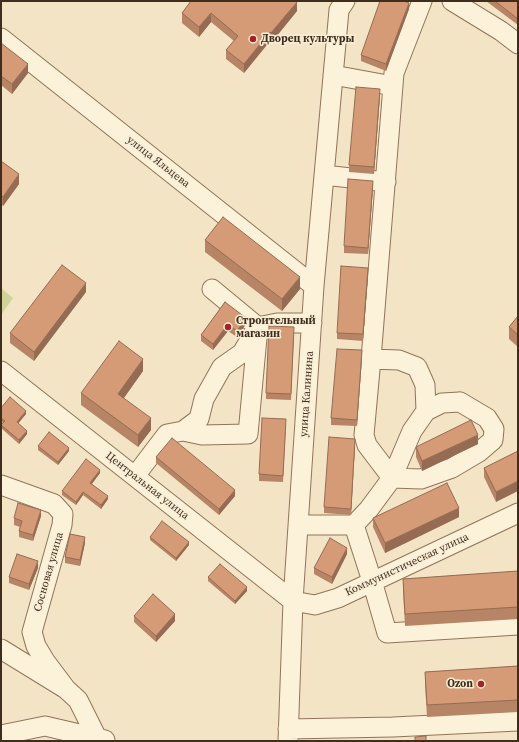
<!DOCTYPE html>
<html>
<head>
<meta charset="utf-8">
<style>
  body { margin:0 }
  #map { position:relative; width:519px; height:742px; overflow:hidden; background:#f3e4c5; font-family:"Source Serif 4",serif }
  canvas { display:block }
  .frame { position:absolute; inset:0; border:2px solid #3f2d1e; pointer-events:none }
</style>
</head>
<body>
<div id="map">
<canvas width="519" height="742"></canvas>
<div class="frame"></div>
</div>
<script>
const ctx = document.querySelector('canvas').getContext('2d');
ctx.lineJoin = 'round';
function paint(path, color) {
  ctx.fillStyle = color;
  ctx.fill(path, 'evenodd');
}
function toPath(rows) {
  const path = new Path2D();
  for (const r of rows) {
    path.moveTo(r[0], r[1]);
    for (let i = 2; i < r.length; i += 2) path.lineTo(r[i], r[i + 1]);
  }
  return path;
}
function stroke(path, color, width, dash) {
  ctx.strokeStyle = color;
  ctx.lineWidth = width;
  ctx.lineCap = dash ? 'butt' : 'round';
  ctx.setLineDash(dash || []);
  ctx.stroke(path);
}
function drawText(font, color, halo, rows, align = 'center') {
  ctx.font = font + ' "Source Serif 4",serif';
  ctx.lineWidth = 3;
  ctx.setLineDash([]);
  ctx.textBaseline = 'middle';
  ctx.strokeStyle = halo;
  ctx.fillStyle = color;
  for (const [text, x, y, turn = 0] of rows) {
    ctx.save();
    ctx.translate(x, y);
    ctx.rotate((+turn || 0) * Math.PI / 180);
    ctx.textAlign = isNaN(turn) ? turn : align;
    if (halo) ctx.strokeText(text, 0, 0);
    ctx.fillText(text, 0, 0);
    ctx.restore();
  }
}
paint(toPath([
  [1,288,13,298,1,315]
]), '#ced397');
const minor = toPath([
  [452,1,501,31,518,44],
  [1,38,314,286],
  [333,75,393,86],
  [324,175,386,182],
  [212,289,258,327,277,323,312,323],
  [371,359,399,360,417,367,425,385,426,411],
  [1,371,293,601,315,605,338,598,518,513],
  [460,402,487,418,494,429,493,440,479,452,452,468,421,479,392,478,412,431,426,411,442,403,460,402],
  [183,431,199,419,204,399,222,367,242,353,255,331],
  [135,476,167,434,183,431,202,435,248,434,258,327],
  [1,485,54,504,63,514,62,525,32,632,36,646,45,661,66,689],
  [298,525,354,525,369,509,392,478,367,445,364,435,371,359,394,73,422,1],
  [354,525,372,581,387,633,518,625],
  [1,649,66,689,78,700,97,738],
  [288,729,393,727,518,721],
  [1,735,45,726,105,740],
  [288,741,293,601,314,286,339,10,345,1]
]);
stroke(minor, '#917458', 21);
stroke(minor, '#fcf1d9', 19);
paint(toPath([
  [486,1,518,1,518,25],
  [409,9,386,71,361,61,361,55],
  [297,11,271,43,270,41,244,73,226,59,226,50,234,41,211,22,199,37,182,23,182,13],
  [1,43,28,73,12,94,1,85],
  [380,95,374,174,349,172,349,165],
  [1,161,19,184,3,206,1,204],
  [373,187,368,254,344,253,344,246],
  [205,240,300,289,282,311,205,252],
  [368,274,363,341,337,339,337,333],
  [86,292,34,361,10,343,10,333],
  [225,302,246,324,237,337,228,331,213,350,201,341,201,335],
  [518,316,518,347,509,339,509,327],
  [294,334,291,400,266,399,266,393],
  [362,357,357,426,331,425,331,418],
  [143,371,124,398,151,430,138,447,81,405,81,393],
  [1,408,26,414,18,423,27,434,19,444,1,428,1,425,3,423,1,421],
  [286,425,283,482,259,481,259,474],
  [478,444,422,471,416,457,416,447],
  [355,445,351,515,324,513,324,507],
  [38,446,69,451,58,465,38,450],
  [518,451,496,502,484,477,484,468],
  [156,457,235,496,219,515,156,463],
  [100,473,92,484,108,499,101,509,83,495,76,505,62,495,62,491],
  [41,516,33,541,19,537,19,531,20,527,14,525,14,518],
  [459,517,385,553,373,527,373,518],
  [150,537,189,545,176,561,150,540],
  [85,543,80,566,65,563,65,557],
  [347,554,332,584,314,574,314,568],
  [38,568,29,590,9,583,9,577],
  [518,571,518,619,405,626,403,591,403,579],
  [208,577,247,591,235,604,208,581],
  [134,616,175,621,156,642,134,622],
  [518,666,518,712,427,717,425,684,425,672]
]), '#b78465');
paint(toPath([
  [297,2,297,11,271,43,271,33],
  [409,3,409,9,386,71,386,64],
  [211,13,211,22,199,37,199,27],
  [270,32,270,41,244,73,244,64],
  [28,64,28,73,12,94,12,84],
  [380,89,380,95,374,174,374,167],
  [19,174,19,184,3,206,3,197],
  [373,181,373,187,368,254,368,248],
  [368,268,368,274,363,341,363,334],
  [300,277,300,289,282,311,282,299],
  [86,283,86,292,34,361,34,352],
  [246,318,246,324,237,337,237,331],
  [228,324,228,331,213,350,213,344],
  [362,350,362,357,357,426,357,420],
  [143,359,143,371,118,406,118,394],
  [26,411,26,414,17,425,17,422],
  [151,418,151,430,138,447,138,435],
  [27,431,27,434,19,444,19,440],
  [478,435,478,444,422,471,422,461],
  [355,439,355,445,351,515,351,509],
  [69,448,69,451,58,465,58,462],
  [100,470,100,473,90,486,90,483],
  [518,481,518,491,496,502,496,492],
  [235,490,235,496,219,515,219,509],
  [83,492,83,495,76,505,76,502],
  [108,496,108,499,101,509,101,505],
  [459,508,459,517,385,553,385,543],
  [41,510,41,516,33,541,33,535],
  [85,537,85,543,80,566,80,560],
  [189,542,189,545,176,561,176,558],
  [347,548,347,554,332,584,332,577],
  [38,561,38,568,29,590,29,584],
  [247,587,247,591,235,604,235,601],
  [175,614,175,621,156,642,156,636]
]), '#956c53');
const building = toPath([
  [191,1,296,1,297,2,271,33,270,32,244,64,226,50,238,36,211,13,199,27,182,13,191,1],
  [380,1,404,1,409,3,386,64,361,55,380,1],
  [495,1,518,1,518,19,495,1],
  [1,43,28,64,12,84,1,76,1,43],
  [356,87,380,89,374,167,349,165,356,87],
  [1,161,19,174,3,197,1,195,1,161],
  [348,179,373,181,368,248,344,246,348,179],
  [223,217,300,277,282,299,205,240,223,217],
  [62,265,86,283,34,352,10,333,62,265],
  [341,266,368,268,363,334,337,333,341,266],
  [225,302,246,318,237,331,228,324,213,344,201,335,225,302],
  [518,316,518,335,509,327,518,316],
  [269,326,294,327,291,394,266,393,269,326],
  [119,341,143,359,118,394,151,418,138,435,81,393,119,341],
  [337,349,362,350,357,420,331,418,337,349],
  [10,397,26,411,17,422,27,431,19,440,1,425,5,421,1,418,1,408,10,397],
  [262,418,286,419,283,476,259,474,262,418],
  [471,420,478,435,422,461,416,447,471,420],
  [49,432,69,448,58,462,38,446,49,432],
  [329,437,355,439,351,509,324,507,329,437],
  [172,438,235,490,219,509,156,457,172,438],
  [518,451,518,481,496,492,484,468,518,451],
  [86,459,100,470,90,483,108,496,101,505,83,492,76,502,62,491,86,459],
  [447,483,459,508,385,543,373,518,447,483],
  [18,503,41,510,33,535,19,531,22,521,14,518,18,503],
  [162,521,189,542,176,558,150,537,162,521],
  [70,534,85,537,80,560,65,557,70,534],
  [330,538,347,548,332,577,314,568,330,538],
  [17,554,38,561,29,584,9,577,17,554],
  [220,564,247,587,235,601,208,577,220,564],
  [518,571,518,607,405,614,403,579,518,571],
  [153,594,175,614,156,636,134,616,153,594],
  [518,666,518,700,427,705,425,672,518,666],
  [426,736,426,741,415,741,415,737,426,736]
]);
paint(building, '#d59a76');
stroke(building, '#956c53', 1);
for (const [x, y, r, color] of [
  [253,39,4,"#a72127"],
  [228,327,4,"#a72127"],
  [481,684,4,"#a72127"]
]) {
  const dot = new Path2D();
  dot.arc(x, y, r, 0, 2 * Math.PI);
  ctx.fillStyle = color;
  ctx.fill(dot);
  stroke(dot, '#f9eed5', 1.5);
}
drawText('bold 11px', '#3f2d1e', '#f9eed5', [
  ["Дворец культуры",261,39],
  ["Строительный",236,321],
  ["магазин",236,334],
  ["Ozon",473,684,"right"]
], 'left');
drawText('11px', '#3f2d1e', '#f9eed5', [
  ["улица Яльцева",158,162,38],
  ["улица Калинина",307,394,-86],
  ["Центральная улица",147,486,38],
  ["Коммунистическая улица",407,565,-25],
  ["Сосновая улица",49,572,-74]
]);
</script>
</body>
</html>
